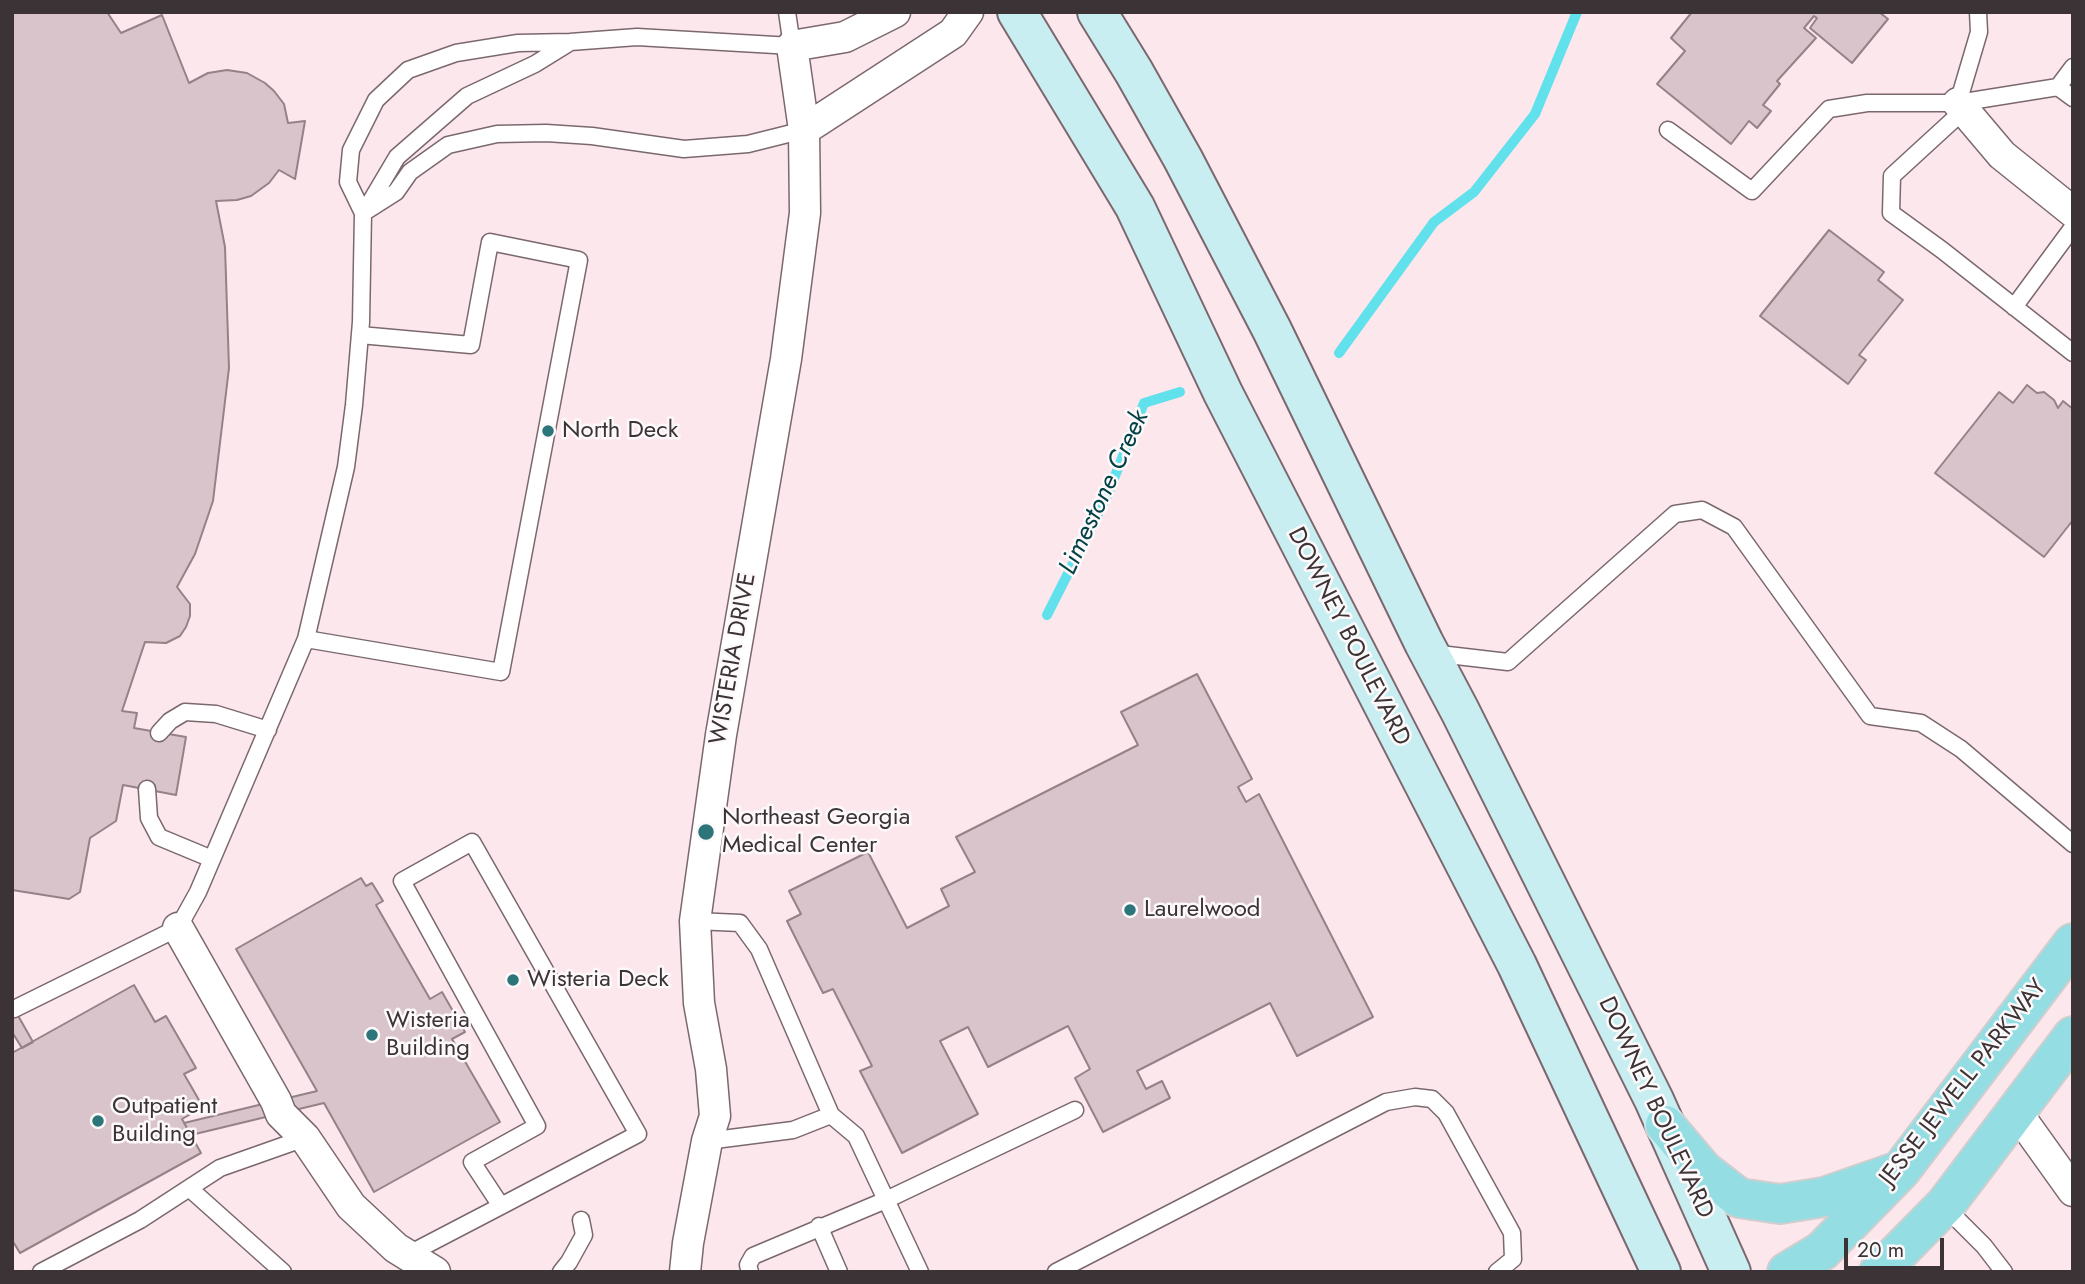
<!DOCTYPE html>
<html>
<head>
<meta charset="utf-8">
<style>
  body { margin:0 }
  #map { position:relative; width:2085px; height:1284px; overflow:hidden; background:#fce7ed; font-family:Jost,sans-serif }
  canvas { display:block }
  .frame { position:absolute; inset:0; border:14px solid #3b3335; pointer-events:none }
  .scale { position:absolute; left:1844px; top:1238px; width:100px; height:32px; box-sizing:border-box; border:4px solid #3b3335; border-top:0; padding-left:9px; font-size:21px; line-height:24px; white-space:nowrap; color:#3b3335; -webkit-text-stroke:5px #fdf9fa; paint-order:stroke }
</style>
</head>
<body>
<div id="map">
<canvas width="2085" height="1284"></canvas>
<div class="frame"></div>
<div class="scale">20 m</div>
</div>
<script>
const ctx = document.querySelector('canvas').getContext('2d');
ctx.lineJoin = 'round';
function toPath(rows) {
  const path = new Path2D();
  for (const r of rows) {
    path.moveTo(r[0], r[1]);
    for (let i = 2; i < r.length; i += 2) path.lineTo(r[i], r[i + 1]);
  }
  return path;
}
function stroke(path, color, width, dash) {
  ctx.strokeStyle = color;
  ctx.lineWidth = width;
  ctx.lineCap = dash ? 'butt' : 'round';
  ctx.setLineDash(dash || []);
  ctx.stroke(path);
}
function paint(path, color) {
  ctx.fillStyle = color;
  ctx.fill(path, 'evenodd');
}
function drawText(font, color, halo, rows, align = 'center') {
  ctx.font = font + ' Jost,sans-serif';
  ctx.lineWidth = 5;
  ctx.setLineDash([]);
  ctx.textBaseline = 'middle';
  ctx.strokeStyle = halo;
  ctx.fillStyle = color;
  for (const [text, x, y, turn = 0] of rows) {
    ctx.save();
    ctx.translate(x, y);
    ctx.rotate((+turn || 0) * Math.PI / 180);
    ctx.textAlign = isNaN(turn) ? turn : align;
    if (halo) ctx.strokeText(text, 0, 0);
    ctx.fillText(text, 0, 0);
    ctx.restore();
  }
}
stroke(toPath([
  [1339,353,1434,222,1474,192,1535,114,1577,12],
  [1047,615,1107,496,1144,403,1180,392]
]), '#60e1eb', 10);
const building = toPath([
  [12,12,107,12,121,33,162,15,189,83,208,73,227,70,247,73,265,83,274,91,284,104,288,123,305,121,295,179,279,170,269,183,251,196,237,200,216,201,225,247,229,368,213,501,195,554,177,587,190,604,190,616,186,627,180,636,166,643,145,642,122,711,137,713,134,728,186,737,176,795,123,785,116,821,90,838,80,892,69,899,12,890,12,12],
  [1692,12,1879,12,1888,19,1852,63,1810,28,1817,18,1814,16,1804,28,1816,38,1777,81,1780,84,1763,105,1771,111,1757,128,1749,121,1731,144,1657,84,1685,51,1671,38,1692,12],
  [1829,230,1884,272,1878,280,1903,300,1859,355,1866,360,1848,384,1760,316,1829,230],
  [2027,385,2037,393,2044,392,2054,400,2058,408,2063,401,2073,409,2073,520,2044,557,1935,473,1999,392,2013,403,2027,385],
  [1197,674,1252,779,1238,787,1246,802,1259,794,1373,1017,1297,1056,1270,1003,1137,1071,1146,1089,1162,1081,1170,1098,1103,1132,1075,1078,1090,1069,1068,1026,988,1067,968,1027,940,1041,978,1114,902,1153,860,1071,872,1066,833,989,823,993,787,921,801,914,789,891,868,852,907,928,949,906,941,889,975,872,956,837,1138,745,1121,712,1197,674],
  [361,878,366,886,372,883,383,901,376,905,430,999,442,992,465,1032,452,1039,500,1122,374,1192,324,1103,191,1135,184,1123,317,1091,236,949,361,878],
  [134,985,155,1022,166,1016,196,1068,184,1074,203,1107,182,1119,201,1153,20,1253,12,1240,12,1053,134,985],
  [12,1005,33,1042,22,1048,12,1032,12,1005]
]);
paint(building, '#d9c4cb');
stroke(building, '#948288', 2);
const service = toPath([
  [2073,67,2058,87,2073,98],
  [1958,103,1979,32,1978,12],
  [1964,110,1892,176,1891,213,1942,250,2073,353],
  [1668,130,1752,191,1829,109,1867,103,1958,103,2058,87],
  [365,211,397,157,467,96,535,64,569,43],
  [363,213,396,192,410,172,448,145,497,134,546,133,592,136,684,149,748,144,804,130],
  [2014,307,2073,227],
  [306,639,501,672,579,260,490,242,471,345,360,335],
  [1431,653,1508,662,1675,514,1702,510,1734,527,1870,716,1921,723,1961,749,2073,844],
  [159,733,170,721,185,712,216,714,268,730],
  [147,789,149,818,159,837,212,859],
  [695,921,740,923,759,949,831,1115],
  [14,1009,178,928,198,892,306,639,346,467,354,405,361,322,363,213,348,182,351,150,376,100,408,70,456,53,518,43,570,42,637,37,792,46,787,12],
  [707,1141,793,1130,831,1115,856,1136,920,1272],
  [189,1188,283,1272],
  [1944,1206,1984,1246,2004,1272],
  [819,1226,839,1272],
  [407,1255,501,1206,638,1134,472,842,402,881,537,1126,472,1162,501,1206],
  [41,1272,140,1220,220,1168,305,1138],
  [561,1272,569,1262,584,1235,581,1220],
  [750,1272,748,1265,753,1256,886,1200,1075,1110],
  [1056,1272,1386,1102,1415,1097,1432,1099,1446,1113,1512,1233,1513,1259,1497,1272]
]);
const minor = toPath([
  [1958,103,2002,155,2073,212],
  [804,130,953,33,968,12],
  [178,928,276,1101,281,1114,305,1138,351,1206,396,1248,435,1272],
  [2015,1110,2073,1191],
  [685,1272,688,1243,707,1141,715,1116,711,1069,699,1003,695,921,721,735,786,359,805,213,804,130,792,46,845,37,895,12]
]);
const secondary = toPath([
  [1017,12,1135,207,1223,393,1517,965,1661,1272],
  [1097,12,1134,72,1183,159,1272,330,1424,643,1460,711,1654,1100,1731,1272]
]);
const primary = toPath([
  [1665,1125,1704,1171,1739,1198,1780,1204,1824,1197,1893,1173],
  [1787,1272,1822,1251,1901,1170,2073,943],
  [1879,1272,1946,1204,2073,1036]
]);
stroke(service, '#7b686e', 19);
stroke(minor, '#7b686e', 33);
stroke(secondary, '#7b686e', 42);
stroke(primary, '#d0cecf', 42);
stroke(service, '#fff', 16);
stroke(minor, '#fff', 30);
stroke(secondary, '#c9eef1', 38);
stroke(primary, '#93dde3', 38);
for (const [x, y, r, color] of [
  [548,431,7,"#2b757b"],
  [706,832,9,"#2b757b"],
  [1130,910,7,"#2b757b"],
  [513,980,7,"#2b757b"],
  [372,1035,7,"#2b757b"],
  [98,1121,7,"#2b757b"]
]) {
  const dot = new Path2D();
  dot.arc(x, y, r, 0, 2 * Math.PI);
  ctx.fillStyle = color;
  ctx.fill(dot);
  stroke(dot, '#fdf9fa', 2.5);
}
drawText('24px', '#3b3335', '#fdf9fa', [
  ["North Deck",562,431],
  ["Northeast Georgia",722,818],
  ["Medical Center",722,846],
  ["Laurelwood",1144,910],
  ["Wisteria Deck",527,980],
  ["Wisteria",386,1021],
  ["Building",386,1049],
  ["Outpatient",112,1107],
  ["Building",112,1135]
], 'left');
drawText('24px', '#3b3335', '#fdf9fa', [
  ["DOWNEY BOULEVARD",1348,637,63],
  ["WISTERIA DRIVE",734,659,-80],
  ["JESSE JEWELL PARKWAY",1964,1083,-52],
  ["DOWNEY BOULEVARD",1655,1108,65]
]);
drawText('italic 26px', '#024145', '#fdf9fa', [
  ["Limestone Creek",1105,493,-65]
]);
</script>
</body>
</html>
